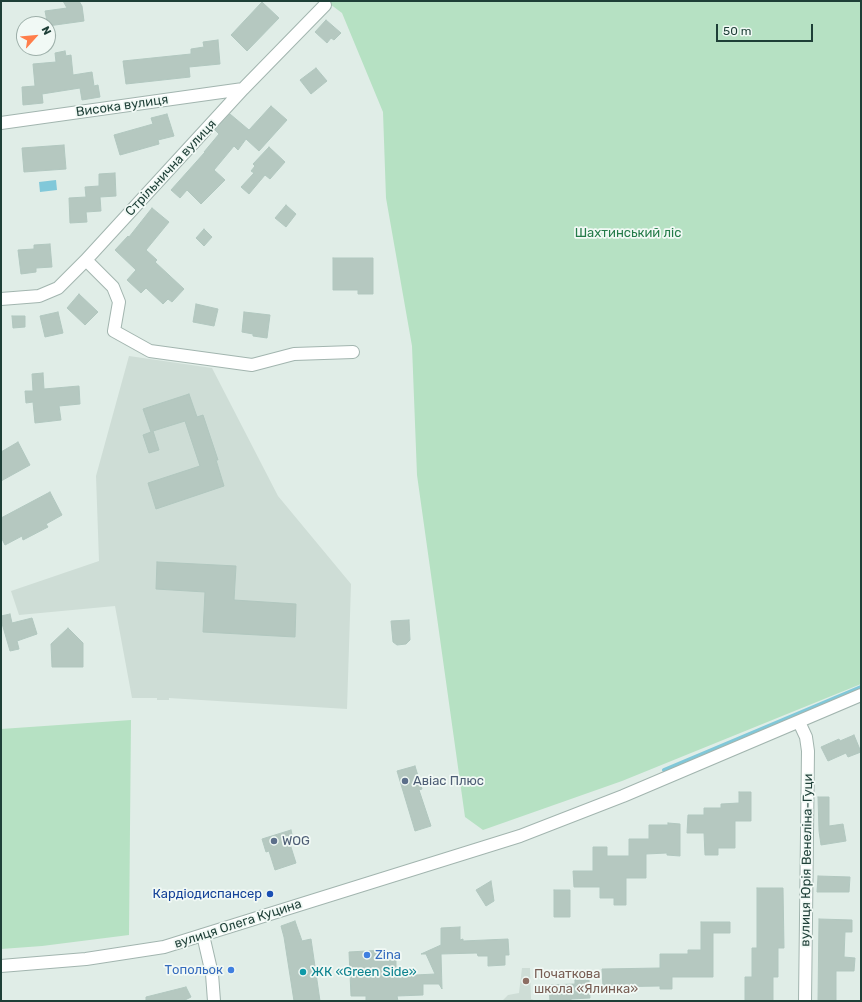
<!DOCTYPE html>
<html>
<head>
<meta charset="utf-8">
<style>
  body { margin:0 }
  #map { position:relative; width:862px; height:1002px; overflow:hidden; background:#e0ede7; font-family:Rubik,sans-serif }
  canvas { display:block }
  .frame { position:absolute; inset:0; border:2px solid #1e3f37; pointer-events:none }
  .north { position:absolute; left:16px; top:16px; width:40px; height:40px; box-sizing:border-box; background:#f1f9f5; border:1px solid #9dafa9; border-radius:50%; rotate:63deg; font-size:11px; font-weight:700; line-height:16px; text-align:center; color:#1e3f37 }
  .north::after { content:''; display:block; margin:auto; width:14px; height:18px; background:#ff7e4b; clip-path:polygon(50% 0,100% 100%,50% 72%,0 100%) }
  .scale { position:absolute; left:716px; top:24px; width:97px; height:18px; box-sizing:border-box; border:2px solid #1e3f37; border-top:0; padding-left:5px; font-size:12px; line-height:14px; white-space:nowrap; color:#1e3f37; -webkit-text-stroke:3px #f1f9f5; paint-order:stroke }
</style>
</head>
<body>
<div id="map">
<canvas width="862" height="1002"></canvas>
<div class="frame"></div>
<div class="north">N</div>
<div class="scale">50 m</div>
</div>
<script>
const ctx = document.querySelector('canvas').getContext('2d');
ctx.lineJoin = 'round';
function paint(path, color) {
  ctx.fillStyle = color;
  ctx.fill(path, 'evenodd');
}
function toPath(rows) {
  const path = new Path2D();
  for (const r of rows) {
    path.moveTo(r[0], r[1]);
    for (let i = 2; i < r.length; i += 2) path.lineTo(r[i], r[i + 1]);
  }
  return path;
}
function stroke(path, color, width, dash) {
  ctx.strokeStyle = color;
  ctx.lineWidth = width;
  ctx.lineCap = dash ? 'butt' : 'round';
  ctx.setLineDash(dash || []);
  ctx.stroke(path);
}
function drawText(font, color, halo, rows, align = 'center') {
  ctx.font = font + ' Rubik,sans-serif';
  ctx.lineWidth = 3.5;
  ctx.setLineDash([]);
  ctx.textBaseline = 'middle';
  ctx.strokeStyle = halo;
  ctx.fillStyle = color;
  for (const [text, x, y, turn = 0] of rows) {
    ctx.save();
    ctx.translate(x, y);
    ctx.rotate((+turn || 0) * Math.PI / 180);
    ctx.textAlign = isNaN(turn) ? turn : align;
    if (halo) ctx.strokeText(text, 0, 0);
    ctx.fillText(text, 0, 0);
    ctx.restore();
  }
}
paint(toPath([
  [129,356,212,368,278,496,351,584,347,709,169,698,169,700,157,700,157,698,132,698,115,606,19,615,11,591,99,561,96,476],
  [522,968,530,968,531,999,537,1001,502,1001,508,995,519,993]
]), '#ceddd6');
paint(toPath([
  [326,1,861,1,861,684,622,781,483,830,465,817,417,475,412,346,386,198,383,112,342,13],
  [131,720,129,935,42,946,1,949,1,729]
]), '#b6e1c3');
paint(toPath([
  [56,180,57,190,40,192,39,182]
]), '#81c8d9');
stroke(toPath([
  [664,770,861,687]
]), '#81c8d9', 4);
const building = toPath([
  [63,1,79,1,82,6,84,21,48,26,45,11,67,8,63,1],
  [262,2,279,18,247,51,231,35,262,2],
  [326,20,341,33,334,40,331,38,327,43,315,32,326,20],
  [218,40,220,64,189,67,190,77,126,84,123,61,191,54,191,49,204,47,203,42,218,40],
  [65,51,66,56,71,55,73,75,92,72,94,86,98,85,100,97,82,100,80,88,42,94,43,103,23,105,22,87,35,86,33,64,56,62,55,53,65,51],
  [316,68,327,81,311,94,300,80,316,68],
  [271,106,287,120,259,151,246,139,238,150,234,146,214,170,225,180,201,204,187,190,180,198,171,190,205,152,204,152,219,134,215,130,230,114,249,130,271,106],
  [167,114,174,136,158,140,159,144,120,155,114,135,153,124,151,118,167,114],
  [64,145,66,169,24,172,22,148,64,145],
  [269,147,285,162,270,179,265,175,249,194,241,187,254,173,251,171,255,166,253,164,269,147],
  [115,173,116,196,100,197,101,211,86,212,87,222,70,223,69,198,86,197,85,187,99,186,99,174,115,173],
  [286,205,296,214,286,227,275,218,286,205],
  [152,208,169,222,146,250,157,260,155,262,184,289,172,302,168,299,163,304,146,288,141,293,127,280,136,270,115,250,128,236,129,237,152,208],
  [204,229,212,237,204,246,196,238,204,229],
  [50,244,52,267,36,268,36,272,21,274,18,250,34,249,34,245,50,244],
  [333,258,373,258,373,294,358,294,358,290,333,290,333,258],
  [79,294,98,312,85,325,67,308,79,294],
  [196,304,218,309,214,326,193,322,196,304],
  [58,312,63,333,45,337,40,316,58,312],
  [244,312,270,315,267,338,253,336,253,334,242,332,244,312],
  [12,316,25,316,25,327,13,328,12,316],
  [43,373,44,389,79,386,80,404,59,406,61,420,35,423,33,402,26,403,25,391,33,391,32,374,43,373],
  [189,394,197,417,203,415,218,460,216,460,224,486,156,509,148,483,200,466,185,421,153,431,159,450,149,453,143,435,151,432,143,409,189,394],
  [18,442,30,465,1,481,1,452,18,442],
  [50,492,62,515,46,524,48,527,23,540,22,536,5,545,1,537,1,518,50,492],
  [157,562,236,566,234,600,296,604,295,637,203,632,205,592,156,589,157,562],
  [10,614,12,623,32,618,37,634,17,641,19,649,10,651,1,620,1,616,10,614],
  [409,620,410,640,406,644,397,645,393,642,391,621,409,620],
  [68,628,83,643,83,667,52,667,51,644,68,628],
  [854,735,861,752,848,757,846,753,828,761,821,747,839,739,840,741,854,735],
  [415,766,422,789,419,790,431,826,415,831,397,771,415,766],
  [739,792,751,792,751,821,735,821,735,848,718,848,718,855,705,855,704,833,687,833,688,815,704,815,704,808,721,808,721,804,739,803,739,792],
  [818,797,829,797,829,826,843,824,846,841,821,845,819,831,818,797],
  [668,823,680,824,680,856,667,855,667,853,646,854,646,878,626,878,626,905,614,905,614,898,600,898,600,887,574,887,573,871,593,871,593,847,607,847,607,856,629,856,629,839,649,839,649,825,668,825,668,823],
  [291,830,294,843,290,844,296,863,275,870,269,851,266,852,262,839,291,830],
  [818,876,850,877,849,892,817,892,818,876],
  [491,881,494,901,486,906,476,890,491,881],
  [757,888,783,888,784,948,778,948,778,977,773,977,773,1001,745,1001,745,977,752,977,752,948,757,948,757,888],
  [554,890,570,890,570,917,554,917,554,890],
  [819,919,852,920,852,932,845,932,844,957,855,958,854,971,836,971,836,1001,818,1001,819,919],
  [295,921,302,941,311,939,320,1001,294,1001,284,937,281,926,295,921],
  [701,922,730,922,730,933,713,933,713,977,672,977,672,989,660,989,660,986,603,987,602,969,660,968,660,954,688,954,688,950,701,950,701,922],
  [460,927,460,940,463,939,463,941,508,939,509,955,505,955,505,965,488,966,488,956,478,956,477,953,441,954,442,989,439,984,423,984,423,995,397,996,398,1001,366,1001,366,996,351,996,349,952,384,950,396,960,396,976,435,974,426,954,421,954,441,945,441,928,460,927],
  [575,980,589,980,590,998,571,999,571,1001,550,1001,549,985,575,984,575,980],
  [186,987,191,997,183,1001,146,1001,146,997,186,987]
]);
paint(building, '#b5c8c0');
stroke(building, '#b1c7bf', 1);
const minor = toPath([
  [1,123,243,89],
  [86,260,113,287,119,302,114,331,150,351,252,365,294,354,353,352],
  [1,299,39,296,58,288,86,260,243,89,325,5],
  [799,722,806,737,808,751,805,1001],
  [203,935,212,974,214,1001]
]);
const tertiary = toPath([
  [1,966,86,959,164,947,520,836,623,796,861,695]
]);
stroke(minor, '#a2b5af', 14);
stroke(tertiary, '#a2b5af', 14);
stroke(minor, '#fff', 12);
stroke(tertiary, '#fff', 12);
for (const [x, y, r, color] of [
  [405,781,4,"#5c6f8a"],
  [274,841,4,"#5c6f8a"],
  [270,894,4,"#1a4fb4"],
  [367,955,4,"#3f7fe0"],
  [231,970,4,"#3f7fe0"],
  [303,972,4,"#0f9aa8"],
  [526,981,4,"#8d6e63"]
]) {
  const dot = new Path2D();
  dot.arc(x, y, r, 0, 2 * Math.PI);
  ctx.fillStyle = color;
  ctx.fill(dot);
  stroke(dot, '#f1f9f5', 1.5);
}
drawText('13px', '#1e3f37', '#f1f9f5', [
  ["Висока вулиця",122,106,-8],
  ["Стрільнична вулиця",171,168,-47],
  ["вулиця Юрія Венеліна-Гуци",807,860,-89],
  ["вулиця Олега Куцина",238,924,-18]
]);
drawText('13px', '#247b49', '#f1f9f5', [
  ["Шахтинський ліс",628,233]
]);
drawText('13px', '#4e5e75', '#f1f9f5', [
  ["Авіас Плюс",413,781],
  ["WOG",282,841]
], 'left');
drawText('13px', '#164399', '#f1f9f5', [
  ["Кардіодиспансер",262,894]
], 'right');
drawText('13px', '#366cbe', '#f1f9f5', [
  ["Zina",375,955],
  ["Топольок",223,970,"right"]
], 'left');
drawText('13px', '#0d838f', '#f1f9f5', [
  ["ЖК «Green Side»",311,972]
], 'left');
drawText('13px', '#785e54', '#f1f9f5', [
  ["Початкова",534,974],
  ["школа «Ялинка»",534,989]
], 'left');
</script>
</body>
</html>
